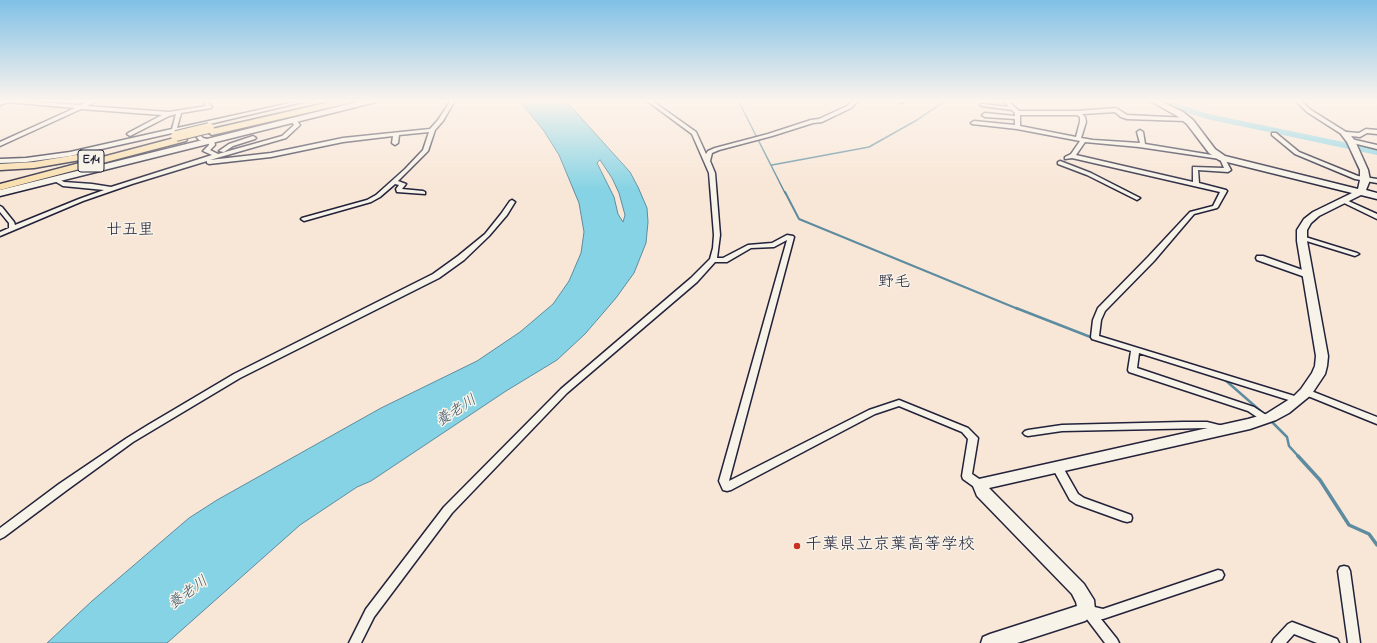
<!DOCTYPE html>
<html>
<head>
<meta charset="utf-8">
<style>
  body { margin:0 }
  canvas { display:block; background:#f8e6d6 }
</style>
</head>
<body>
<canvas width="1377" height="643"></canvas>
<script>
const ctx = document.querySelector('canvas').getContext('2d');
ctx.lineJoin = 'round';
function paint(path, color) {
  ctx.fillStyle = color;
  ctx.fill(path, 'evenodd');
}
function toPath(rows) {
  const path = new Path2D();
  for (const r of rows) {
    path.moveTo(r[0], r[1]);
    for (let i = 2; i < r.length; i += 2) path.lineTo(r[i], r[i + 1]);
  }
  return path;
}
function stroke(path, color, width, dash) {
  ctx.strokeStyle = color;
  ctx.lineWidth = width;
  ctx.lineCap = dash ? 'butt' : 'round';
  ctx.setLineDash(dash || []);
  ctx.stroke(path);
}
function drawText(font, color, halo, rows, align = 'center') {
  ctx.font = font + ' "Indie Flower","Klee One",sans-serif';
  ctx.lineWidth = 3;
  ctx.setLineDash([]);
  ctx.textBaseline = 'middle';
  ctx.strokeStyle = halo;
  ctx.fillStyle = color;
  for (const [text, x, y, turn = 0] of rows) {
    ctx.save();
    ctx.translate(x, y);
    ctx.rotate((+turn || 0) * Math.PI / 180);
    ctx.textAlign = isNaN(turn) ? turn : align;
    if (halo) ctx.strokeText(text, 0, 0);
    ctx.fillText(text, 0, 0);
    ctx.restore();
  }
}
const water = toPath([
  [519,100,565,100,630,172,638,187,647,208,648,222,646,243,634,273,616,298,585,334,557,360,506,391,371,481,357,487,300,525,167,643,47,643,92,601,189,518,217,500,381,408,477,361,520,332,553,304,569,281,581,253,584,232,579,203,559,155,544,131,519,100],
  [600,160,612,178,619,193,625,215,623,222,618,214,614,197,597,163,600,160]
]);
paint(water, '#85d3e4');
stroke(water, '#5d8ca0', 1);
stroke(toPath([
  [738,100,785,193],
  [772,165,869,147,917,120,946,100]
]), '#5d8ca0', 1.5);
stroke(toPath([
  [785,192,799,219,1018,309]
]), '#5d8ca0', 2);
stroke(toPath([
  [1016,308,1093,338],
  [1224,379,1264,414],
  [1270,420,1287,437,1289,446,1299,457]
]), '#5d8ca0', 2.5);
stroke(toPath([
  [1298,456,1320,480,1349,525,1369,534,1377,545]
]), '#5d8ca0', 3.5);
paint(toPath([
  [1140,100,1157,100,1174,103,1209,114,1377,149,1377,155,1207,119,1172,108,1142,102,1140,100]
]), '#85d3e4');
const street = toPath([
  [4,100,80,105,93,100,98,100,87,106,169,112,206,106,202,100,206,100,212,107,211,108,181,113,177,128,304,100,311,100,193,128,203,138,214,141,215,145,210,150,218,154,282,136,294,125,290,119,291,118,295,118,300,125,286,138,210,160,271,153,343,138,430,129,438,120,451,100,455,100,443,121,435,130,428,151,398,181,406,184,402,189,423,191,425,192,425,194,397,192,396,189,399,185,395,184,380,197,371,202,304,221,301,219,302,218,367,200,376,195,405,169,423,150,429,132,399,135,398,143,395,145,392,143,393,136,343,142,271,157,209,164,207,163,207,161,132,184,83,201,0,236,0,232,9,228,9,223,0,212,0,206,2,207,14,222,15,225,79,199,104,190,63,186,53,180,53,178,57,178,64,182,92,184,111,187,212,155,203,151,209,145,209,143,199,140,190,129,70,156,26,162,0,163,0,159,26,158,70,152,172,129,176,114,169,116,130,136,127,134,128,133,162,115,81,109,0,146,0,142,75,108,6,102,4,102,4,100],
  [646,100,651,100,696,132,706,154,708,151,715,148,768,134,811,120,819,119,847,106,854,100,859,100,851,108,822,122,813,123,772,136,719,150,712,153,710,161,715,173,720,235,717,258,723,258,748,245,772,243,787,235,793,236,794,237,729,481,869,410,899,400,968,428,978,438,972,474,985,483,986,486,985,489,981,490,977,489,963,479,962,476,968,439,962,432,899,406,875,414,731,490,727,491,723,490,719,481,787,240,774,247,751,248,727,262,715,262,697,282,567,393,452,513,374,617,361,643,349,643,366,609,444,507,561,389,691,278,710,259,713,248,714,235,709,173,692,134,646,100],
  [901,100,905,100,902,103,900,102,901,100],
  [1003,100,1007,100,1019,111,1077,111,1116,108,1127,115,1188,118,1189,119,1186,121,1127,119,1121,117,1115,112,1082,114,1085,117,1086,122,1081,138,1093,140,1140,143,1137,132,1140,130,1143,132,1145,144,1224,157,1231,170,1228,172,1198,170,1199,183,1226,190,1227,191,1218,207,1217,208,1194,214,1154,261,1105,311,1101,320,1099,336,1301,398,1303,400,1301,402,1295,402,1139,353,1137,368,1254,407,1269,417,1271,419,1269,421,1263,421,1248,411,1129,372,1128,370,1131,351,1092,339,1091,337,1093,320,1098,308,1148,257,1190,212,1213,206,1220,192,1072,158,1065,159,1065,157,1071,154,1080,141,1017,129,972,124,971,123,974,121,1015,125,1015,119,985,117,982,115,985,113,1015,116,1015,113,1012,110,982,106,980,105,982,104,1009,107,1003,100],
  [1020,115,1077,115,1080,117,1080,122,1076,137,1020,126,1020,115],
  [1085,142,1139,147,1220,159,1224,168,1193,167,1193,182,1076,155,1085,142],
  [1295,100,1300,100,1311,110,1346,132,1359,133,1366,129,1377,130,1377,134,1367,133,1360,137,1343,135,1307,112,1295,100],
  [1272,133,1276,133,1299,152,1358,176,1377,179,1377,183,1355,179,1295,154,1272,135,1272,133],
  [253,136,256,138,255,139,233,146,224,152,219,151,229,144,253,136],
  [1351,139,1377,145,1377,149,1349,142,1349,140,1351,139],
  [1060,161,1091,173,1140,198,1137,200,1087,175,1058,164,1058,162,1060,161],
  [1344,199,1377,214,1377,219,1342,202,1342,200,1344,199],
  [512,200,515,202,507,215,489,236,464,260,439,278,240,378,133,442,67,490,4,537,0,539,0,528,59,484,127,438,148,425,234,374,433,274,458,256,485,234,501,214,510,201,512,200],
  [1302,236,1357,253,1359,254,1355,256,1300,239,1299,238,1300,237,1302,236],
  [1257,256,1263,256,1311,273,1312,275,1311,277,1305,277,1257,260,1256,258,1257,256],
  [1306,389,1377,417,1377,424,1303,394,1302,392,1303,390,1306,389],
  [1183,422,1207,422,1227,427,1229,429,1227,431,1224,432,1207,428,1062,431,1028,436,1025,435,1023,433,1025,431,1028,430,1062,425,1183,422],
  [1057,463,1061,464,1078,494,1084,498,1131,515,1132,518,1131,521,1127,522,1123,521,1076,504,1070,500,1052,467,1053,464,1057,463],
  [1344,566,1348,567,1350,571,1360,643,1348,643,1338,571,1340,567,1344,566],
  [1218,570,1222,571,1224,575,1222,579,1103,619,1101,619,1117,639,1119,643,1105,643,1080,610,1082,606,1086,605,1103,609,1218,570],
  [1292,622,1337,639,1339,643,1317,643,1294,634,1286,643,1272,643,1274,639,1288,624,1292,622]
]);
const secondary = toPath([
  [3,100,14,100,0,105,0,101,3,100],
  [365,100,377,100,376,102,0,196,0,190,365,100],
  [1149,100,1158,100,1183,112,1193,120,1215,149,1225,156,1358,189,1360,180,1360,170,1347,142,1341,134,1345,132,1348,132,1355,141,1368,170,1370,180,1366,190,1377,193,1377,199,1361,195,1319,216,1311,223,1307,230,1307,241,1328,356,1327,366,1325,374,1311,395,1289,413,1276,420,1250,429,989,488,1084,584,1094,600,1095,610,1092,616,1085,621,1017,643,981,643,983,637,990,634,1077,606,1076,602,1072,594,977,496,973,486,979,479,1248,419,1266,414,1293,397,1301,389,1312,373,1315,366,1316,356,1297,241,1297,230,1304,219,1313,212,1352,193,1219,160,1209,153,1187,124,1177,116,1149,100]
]);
const highway = toPath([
  [339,100,354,100,349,103,212,135,207,132,212,129,339,100],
  [182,136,186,137,187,139,186,141,0,190,0,184,182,136],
  [76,155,80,156,81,158,80,160,34,168,0,170,0,164,34,162,76,155]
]);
stroke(street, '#22223b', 3);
stroke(secondary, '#22223b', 3);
stroke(highway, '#22223b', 3);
paint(street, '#f7f3e8');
paint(secondary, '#f7f3e8');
paint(highway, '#f9deab');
const highwayBridge = toPath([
  [176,136,209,128]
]);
stroke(highwayBridge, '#22223b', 12, []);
stroke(highwayBridge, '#f9deab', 10);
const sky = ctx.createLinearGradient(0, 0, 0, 190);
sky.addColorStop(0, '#80c0e6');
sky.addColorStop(0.53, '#fcf4ed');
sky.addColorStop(1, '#fcf4ed00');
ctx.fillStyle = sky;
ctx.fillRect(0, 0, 1377, 190);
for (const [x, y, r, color] of [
  [797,546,4,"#c8321e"]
]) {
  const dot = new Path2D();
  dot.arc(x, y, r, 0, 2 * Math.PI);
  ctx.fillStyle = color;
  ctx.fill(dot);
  stroke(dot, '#f7f3e8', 1.5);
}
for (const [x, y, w] of [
  [91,161,26]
]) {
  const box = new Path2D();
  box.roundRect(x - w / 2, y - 11, w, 22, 3);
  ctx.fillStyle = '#f7f3e8';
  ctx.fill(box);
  stroke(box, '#22223b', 1);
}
drawText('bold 13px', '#22223b', null, [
  ["E14",91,161]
]);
drawText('italic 15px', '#40576e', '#f7f3e8', [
  ["養老川",457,412,-33],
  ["養老川",189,594,-36]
]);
drawText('16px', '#22223b', '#f7f3e8', [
  ["廿五里",130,231],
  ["野毛",894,283]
]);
drawText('17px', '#22223b', '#f7f3e8', [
  ["千葉県立京葉高等学校",805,546]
], 'left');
</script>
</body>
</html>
